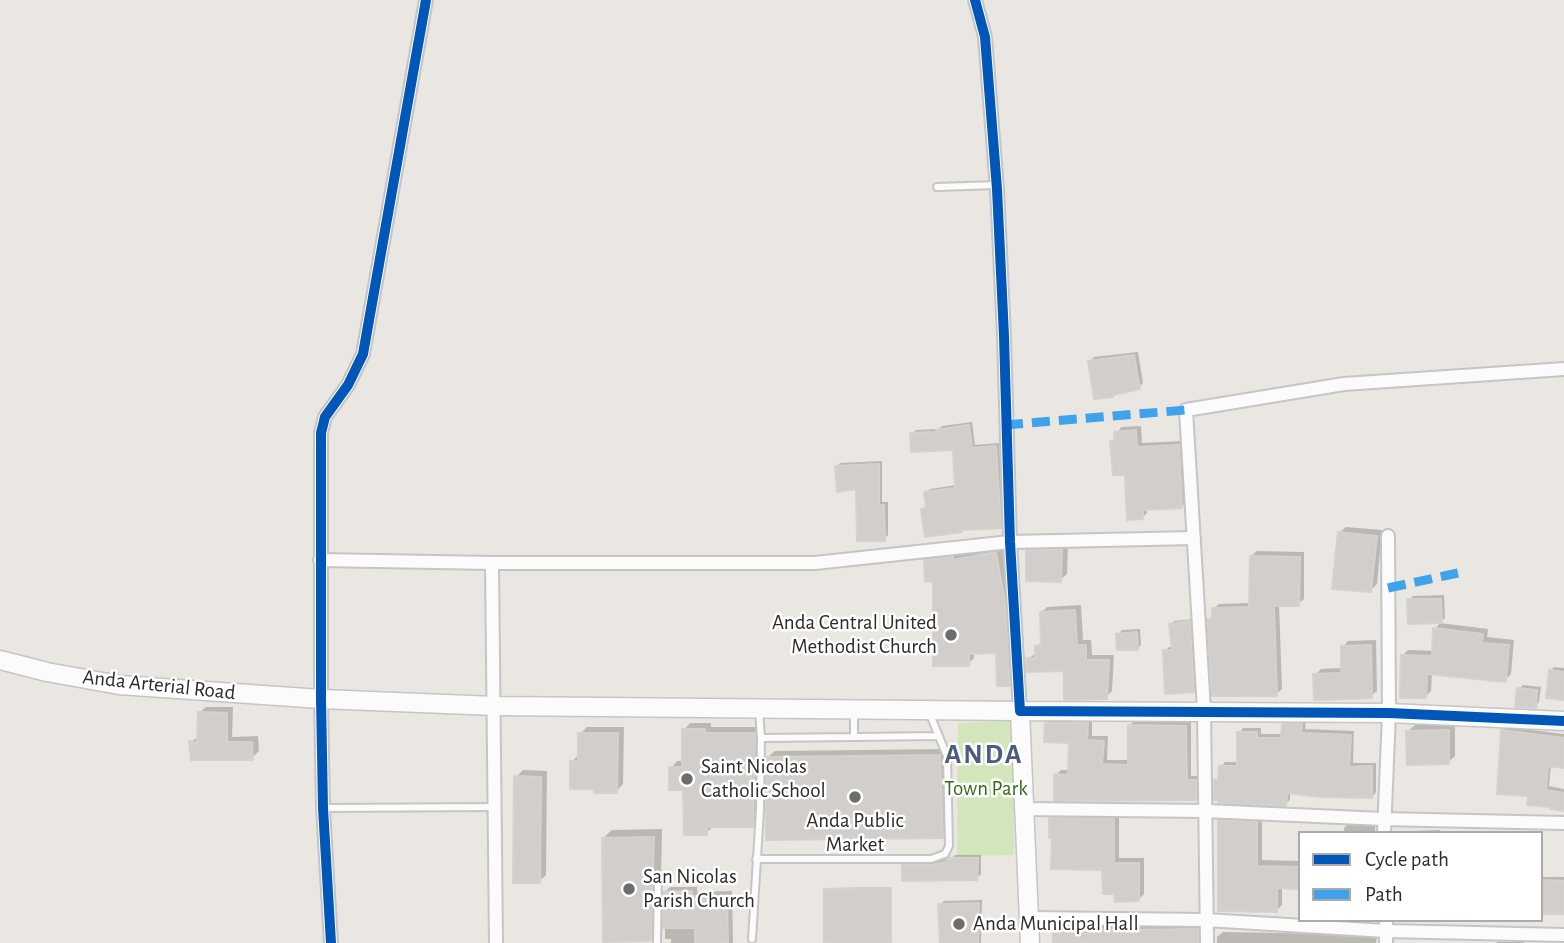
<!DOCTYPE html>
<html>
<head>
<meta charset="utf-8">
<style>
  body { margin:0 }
  #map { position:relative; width:1564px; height:943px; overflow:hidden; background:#eae6e2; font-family:"Alegreya Sans",sans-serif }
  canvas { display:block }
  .legend { position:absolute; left:1298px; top:831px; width:245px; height:91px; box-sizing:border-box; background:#fff; border:2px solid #ababab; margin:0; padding:9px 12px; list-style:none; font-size:21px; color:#2c2c2c }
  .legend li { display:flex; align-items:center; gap:14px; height:35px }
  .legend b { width:35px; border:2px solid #ababab }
</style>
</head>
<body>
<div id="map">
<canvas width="1564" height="943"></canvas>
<ul class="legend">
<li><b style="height:9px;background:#0057b8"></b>Cycle path</li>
<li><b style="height:9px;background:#3ea3eb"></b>Path</li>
</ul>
</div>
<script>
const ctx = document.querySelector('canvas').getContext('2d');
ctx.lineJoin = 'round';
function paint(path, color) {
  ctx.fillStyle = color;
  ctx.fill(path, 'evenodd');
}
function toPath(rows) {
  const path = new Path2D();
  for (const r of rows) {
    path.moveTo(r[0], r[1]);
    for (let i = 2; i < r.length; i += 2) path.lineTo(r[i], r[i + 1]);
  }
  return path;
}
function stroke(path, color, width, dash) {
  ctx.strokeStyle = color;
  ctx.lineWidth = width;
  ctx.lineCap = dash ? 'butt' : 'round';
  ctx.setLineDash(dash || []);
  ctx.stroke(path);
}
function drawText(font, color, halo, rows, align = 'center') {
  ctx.font = font + ' "Alegreya Sans",sans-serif';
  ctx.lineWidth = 5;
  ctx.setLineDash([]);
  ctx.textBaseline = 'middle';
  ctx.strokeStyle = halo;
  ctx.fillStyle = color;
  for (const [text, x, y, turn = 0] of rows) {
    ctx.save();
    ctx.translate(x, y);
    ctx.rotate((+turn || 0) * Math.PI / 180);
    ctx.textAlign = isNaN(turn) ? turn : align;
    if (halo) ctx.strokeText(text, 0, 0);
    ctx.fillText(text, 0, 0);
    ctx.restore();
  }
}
paint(toPath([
  [1014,721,1014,855,957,856,958,723]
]), '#d2e5bb');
paint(toPath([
  [1138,352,1143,383,1139,387,1115,393,1090,362,1094,357],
  [972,422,975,445,999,443,1004,523,1000,527,923,510,927,505,926,493,930,489,956,485,955,448,912,434,916,430,939,429,942,426],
  [1141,426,1142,443,1184,441,1186,502,1181,507,1147,508,1147,513,1142,518,1127,473,1112,442,1121,427],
  [882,461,882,502,888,502,888,535,884,539,858,487,836,467,840,463],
  [1346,527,1382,530,1377,584,1370,591,1339,533],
  [1068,544,1067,574,1060,580,1028,551,1035,545],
  [1002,547,1010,596,1015,678,1009,684,997,652,974,652,974,658,968,664,935,580,925,561,931,555,959,552,959,554],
  [1257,551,1304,552,1304,599,1298,604,1279,604,1282,689,1276,694,1209,620,1214,615,1213,609,1219,604,1250,603,1251,556],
  [1444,595,1445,618,1441,622,1409,600,1413,596],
  [1081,605,1083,640,1091,640,1092,655,1114,655,1112,691,1106,697,1066,669,1027,659,1037,653,1037,647,1043,640,1041,613,1047,607],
  [1193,619,1197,687,1193,691,1165,651,1169,647,1173,647,1171,625,1174,621],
  [1440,623,1488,629,1487,637,1514,640,1511,674,1505,680,1432,673,1431,691,1426,696,1402,656,1408,650,1434,651,1435,629],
  [1140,629,1141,645,1137,649,1118,635,1122,630],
  [1376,640,1377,691,1371,696,1315,675,1321,669,1343,668,1343,647,1348,641],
  [1554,667,1564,668,1564,698,1550,671],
  [1523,685,1541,687,1539,702,1535,707,1519,689],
  [206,707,233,707,232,737,258,736,259,751,252,758,191,742,199,736,199,713],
  [1052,718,1092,718,1092,736,1108,736,1107,760,1130,760,1130,725,1135,720,1191,721,1191,776,1201,776,1201,793,1196,799,1056,775,1061,770,1070,770,1071,741,1047,723],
  [1288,720,1306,720,1305,729,1354,731,1353,763,1376,763,1376,792,1372,797,1290,791,1290,800,1285,804,1215,781,1220,776,1221,767,1225,762,1239,762,1239,733,1243,728,1261,728,1261,734,1283,734,1284,725],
  [690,723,711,723,711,727,761,727,759,819,753,825,713,827,706,833,685,788,671,768,677,761,684,761,684,730],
  [1455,724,1455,756,1448,762,1408,731,1415,725],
  [587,727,624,727,623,784,617,791,572,762,578,755,580,734],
  [1506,727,1564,734,1564,767,1551,765,1549,786,1564,789,1564,809,1530,794,1502,731],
  [947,749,949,830,942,836,768,757,775,751],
  [523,770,547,771,546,875,539,881,516,777],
  [1057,813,1119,813,1119,858,1144,858,1144,894,1138,900,1104,868,1054,836,1051,819],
  [1226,815,1262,817,1262,860,1300,861,1300,887,1282,887,1282,905,1276,911,1220,821],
  [1348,824,1375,824,1375,833,1344,833,1344,828],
  [662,829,660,930,651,939,603,838,612,830],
  [1440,830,1440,833,1410,833,1412,831],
  [955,855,981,855,981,874,977,878,903,865,907,861,950,859],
  [1541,877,1564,877,1564,912,1541,912],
  [670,887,697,887,697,892,732,891,733,943,671,943,671,939,665,939,665,892],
  [892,887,892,943,825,943,827,888],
  [982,900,981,943,942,943,940,905,944,901],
  [1061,924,1132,926,1203,924,1206,943,1055,943,1055,929],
  [1223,932,1336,934,1336,936,1377,937,1376,943,1217,943,1217,937],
  [1497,942,1524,942,1524,943,1496,943]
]), '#0003');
const building = toPath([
  [1134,355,1140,389,1113,395,1113,397,1094,399,1088,361,1134,355],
  [969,425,972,448,996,446,1001,528,962,530,962,532,925,537,921,509,926,508,924,492,955,488,953,450,911,452,910,433,936,432,936,430,969,425],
  [1136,430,1137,447,1179,445,1182,508,1143,510,1143,519,1127,520,1125,475,1113,475,1110,441,1115,441,1114,432,1136,430],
  [879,464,879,505,884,505,885,541,857,541,856,489,837,492,835,466,879,464],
  [1338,532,1377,536,1371,592,1332,589,1338,532],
  [1026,550,1062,550,1061,582,1026,581,1026,550],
  [996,552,1005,603,1010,686,997,686,996,653,969,654,969,666,933,666,933,581,925,582,924,560,953,557,953,560,996,552],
  [1250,556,1300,557,1299,606,1274,606,1277,696,1212,696,1207,619,1212,619,1212,608,1249,607,1250,556],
  [1407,599,1441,599,1442,623,1408,624,1407,599],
  [1075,610,1077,645,1086,645,1086,660,1109,660,1107,699,1064,700,1064,671,1026,672,1026,658,1035,658,1035,646,1041,646,1040,612,1075,610],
  [1190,621,1194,692,1165,694,1163,650,1172,650,1169,624,1190,621],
  [1433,628,1483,634,1482,643,1509,645,1506,682,1427,674,1426,698,1400,698,1401,655,1432,656,1433,628],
  [1137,632,1138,650,1117,650,1116,634,1137,632],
  [1371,645,1372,698,1314,700,1313,674,1341,673,1341,646,1371,645],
  [1549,670,1564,672,1564,700,1546,698,1549,670],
  [1517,688,1537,690,1536,708,1515,707,1517,688],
  [198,712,227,713,227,742,252,742,253,760,191,760,189,741,197,743,198,712],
  [1045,723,1088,723,1087,740,1104,741,1102,764,1128,765,1128,725,1186,726,1187,780,1196,780,1196,800,1054,801,1054,774,1068,775,1069,743,1044,742,1045,723],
  [1282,724,1302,724,1301,733,1351,735,1349,767,1372,766,1372,798,1322,797,1287,793,1286,806,1218,803,1218,800,1214,800,1214,780,1218,780,1219,766,1237,766,1237,732,1257,732,1257,738,1281,738,1282,724],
  [682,729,705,729,705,733,755,733,753,827,707,827,707,835,684,835,683,790,669,790,669,767,682,767,682,729],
  [1449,730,1449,764,1407,765,1406,731,1449,730],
  [1501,730,1564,738,1564,768,1548,766,1546,790,1564,793,1564,811,1550,809,1550,807,1527,805,1528,796,1497,794,1501,730],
  [578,733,618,733,617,793,594,793,594,789,570,789,570,761,578,761,578,733],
  [940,755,943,838,766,840,766,757,940,755],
  [514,776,541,777,540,883,513,883,514,776],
  [1049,818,1114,819,1114,863,1139,863,1139,901,1115,902,1114,894,1103,894,1102,870,1051,869,1052,838,1049,838,1049,818],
  [1218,820,1257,822,1257,866,1300,867,1300,889,1277,888,1277,912,1218,911,1218,820],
  [654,837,651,941,603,942,602,838,654,837],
  [949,858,978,858,977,880,902,881,902,865,931,865,946,862,949,858],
  [1541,880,1564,881,1564,914,1541,914,1541,880],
  [891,888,891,943,824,943,824,889,891,888],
  [692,891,692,896,727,896,728,943,695,943,695,928,663,928,663,892,692,891],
  [979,903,978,943,940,943,938,904,979,903],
  [1053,928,1126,930,1198,929,1198,943,1053,943,1053,928]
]);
paint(building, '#d1cecc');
stroke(building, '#d5d2ce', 2);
const lane = toPath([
  [937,187,997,185],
  [854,737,939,736],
  [761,738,854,737,854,710],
  [323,808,495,807],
  [756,859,931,859,945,854,949,846,947,756,929,712],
  [752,939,760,810,761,738,759,710],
  [657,943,658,877]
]);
const street = toPath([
  [975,0,985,37,997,189,1004,336,1010,542,1020,711],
  [320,560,492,563,815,563,1010,542,1194,538],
  [492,563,496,943],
  [1024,809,1206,811,1383,819,1564,823],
  [1384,833,1389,713,1388,536],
  [1028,918,1206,920,1386,931,1564,935],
  [1386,920,1386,943],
  [331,943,323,808,321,699,321,433,325,417,348,385,363,354,426,0],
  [1207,943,1204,710,1186,410,1344,384,1564,369]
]);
const secondary = toPath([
  [0,660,47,672,119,685,321,699,495,706,1020,711,1030,943],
  [1020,711,1389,713,1564,721]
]);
stroke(lane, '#c6c5c5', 10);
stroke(street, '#c6c5c5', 16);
stroke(secondary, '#c6c5c5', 21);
stroke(lane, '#fcfbfb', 6);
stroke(street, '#fcfbfb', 12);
stroke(secondary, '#fcfbfb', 18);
stroke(toPath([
  [1005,425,1186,410],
  [1388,588,1458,573]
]), '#3ea3eb', 9, [18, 9]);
stroke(toPath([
  [975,0,985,37,997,189,1004,336,1010,542,1020,711,1389,713,1564,721],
  [331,943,323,808,321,699,321,433,325,417,348,385,363,354,426,0]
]), '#0057b8', 10);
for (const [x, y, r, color] of [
  [951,635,7,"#6e6d6c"],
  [687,779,7,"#6e6d6c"],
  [855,797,7,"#6e6d6c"],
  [629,889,7,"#6e6d6c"],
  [959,924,7,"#6e6d6c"]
]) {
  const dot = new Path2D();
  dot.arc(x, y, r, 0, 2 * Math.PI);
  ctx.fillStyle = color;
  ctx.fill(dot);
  stroke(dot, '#fff', 2.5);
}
drawText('21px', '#2c2c2c', '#fff', [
  ["Anda Central United",937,623,"right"],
  ["Methodist Church",937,647,"right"],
  ["Saint Nicolas",701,767],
  ["Catholic School",701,791],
  ["Anda Public",855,821,"center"],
  ["Market",855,845,"center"],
  ["San Nicolas",643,877],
  ["Parish Church",643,901],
  ["Anda Municipal Hall",973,924]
], 'left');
drawText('21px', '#2c2c2c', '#fff', [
  ["Anda Arterial Road",159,685,6]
]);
drawText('21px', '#366b1a', '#fff', [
  ["Town Park",986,789]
]);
ctx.letterSpacing = '2px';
drawText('bold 28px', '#4c5c7e', '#fff', [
  ["ANDA",984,755]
]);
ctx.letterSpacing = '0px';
</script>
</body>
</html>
